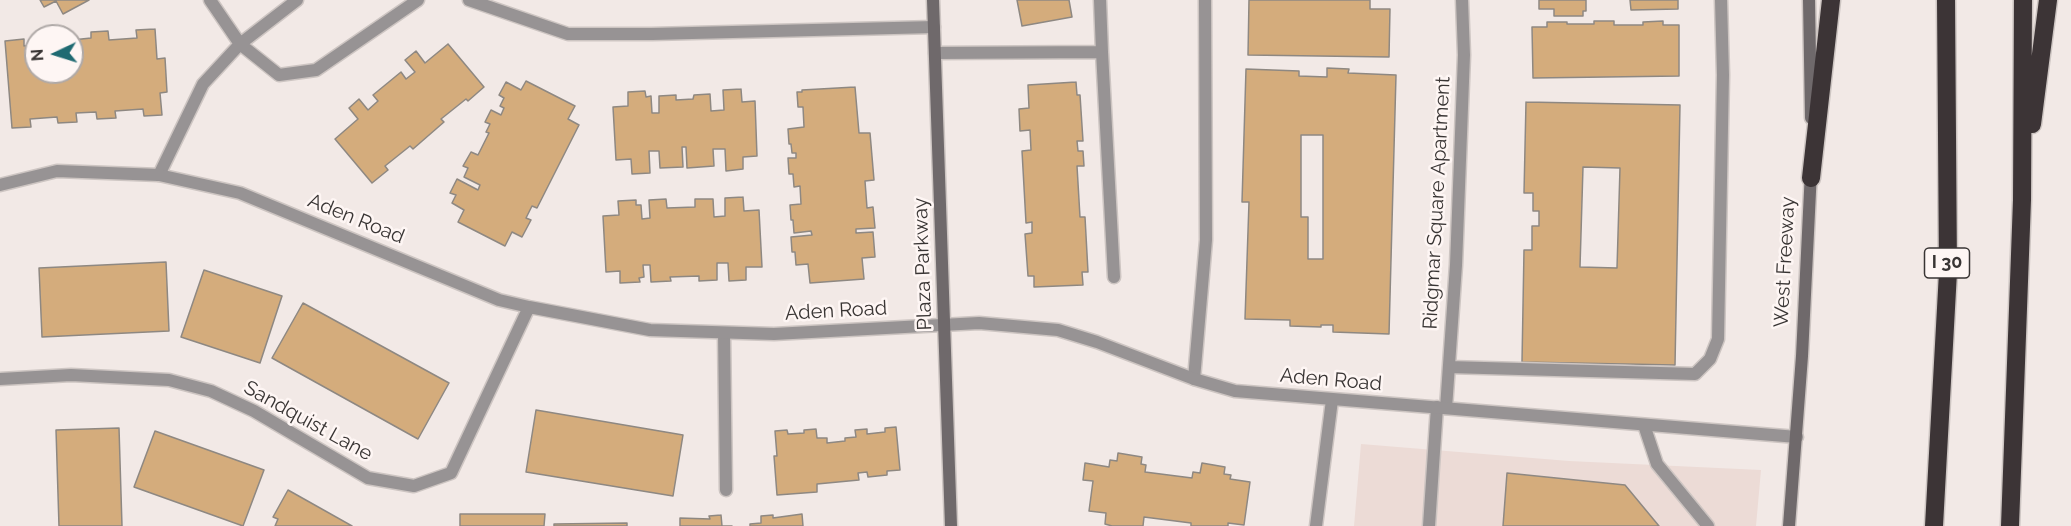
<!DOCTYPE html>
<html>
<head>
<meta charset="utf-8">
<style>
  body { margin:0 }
  #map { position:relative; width:2071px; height:526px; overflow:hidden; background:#f2e9e6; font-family:Raleway,sans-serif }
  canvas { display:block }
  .north { position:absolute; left:24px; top:24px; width:60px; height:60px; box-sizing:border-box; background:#fef6f4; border:2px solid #afa9a7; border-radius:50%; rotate:266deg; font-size:16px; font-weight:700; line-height:24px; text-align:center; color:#393534 }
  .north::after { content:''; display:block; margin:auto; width:21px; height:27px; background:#1f6a72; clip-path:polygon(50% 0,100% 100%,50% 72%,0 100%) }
</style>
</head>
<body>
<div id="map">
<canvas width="2071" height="526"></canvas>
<div class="north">N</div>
</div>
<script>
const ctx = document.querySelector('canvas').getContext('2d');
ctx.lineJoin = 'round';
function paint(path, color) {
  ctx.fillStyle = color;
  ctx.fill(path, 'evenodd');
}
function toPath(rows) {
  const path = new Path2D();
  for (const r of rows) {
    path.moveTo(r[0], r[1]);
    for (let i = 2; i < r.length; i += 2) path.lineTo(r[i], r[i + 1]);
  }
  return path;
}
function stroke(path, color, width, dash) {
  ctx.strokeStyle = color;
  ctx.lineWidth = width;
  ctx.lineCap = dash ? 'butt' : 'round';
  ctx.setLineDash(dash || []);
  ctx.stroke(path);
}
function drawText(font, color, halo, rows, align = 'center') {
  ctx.font = font + ' Raleway,sans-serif';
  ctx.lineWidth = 5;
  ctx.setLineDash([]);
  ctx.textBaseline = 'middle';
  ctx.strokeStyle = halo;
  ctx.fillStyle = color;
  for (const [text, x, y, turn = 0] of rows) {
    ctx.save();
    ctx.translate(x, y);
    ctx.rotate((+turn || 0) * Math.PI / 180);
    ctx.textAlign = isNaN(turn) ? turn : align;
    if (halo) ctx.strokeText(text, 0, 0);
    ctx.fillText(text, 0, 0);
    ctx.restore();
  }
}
paint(toPath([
  [1361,444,1569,461,1761,470,1756,526,1354,526]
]), '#ecdbd6');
const building = toPath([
  [40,0,89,0,63,14,56,1,44,7,40,0],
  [1017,0,1069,0,1072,17,1022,26,1017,0],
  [1249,0,1370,0,1370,9,1390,9,1389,57,1248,55,1249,0],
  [1539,0,1586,0,1586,11,1583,11,1583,16,1554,16,1554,9,1539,9,1539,0],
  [1630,0,1678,0,1678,9,1631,10,1630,0],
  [1594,21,1614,21,1614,25,1643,25,1643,22,1663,21,1663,25,1679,25,1679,76,1533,78,1532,27,1547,27,1547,22,1567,22,1567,24,1594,24,1594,21],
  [155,29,157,59,165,58,167,92,160,93,162,115,144,116,143,109,115,111,116,118,97,119,96,112,76,113,77,122,58,123,57,117,30,119,31,127,12,128,5,41,24,39,24,46,36,45,36,72,72,72,72,40,91,38,91,32,108,31,109,40,137,38,136,30,155,29],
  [448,44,484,87,468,101,466,99,441,119,444,122,413,149,410,146,385,166,388,170,372,183,335,139,358,119,349,108,359,99,368,110,378,101,373,95,401,72,406,79,415,72,405,60,416,51,425,63,448,44],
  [1327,68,1349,69,1348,73,1396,75,1389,334,1333,332,1333,325,1321,325,1321,327,1290,326,1290,320,1245,319,1249,202,1242,202,1246,69,1299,71,1299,76,1327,77,1327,68],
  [1301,135,1323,135,1323,259,1308,259,1308,217,1301,217,1301,135],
  [526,81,575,106,568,119,579,125,537,208,532,206,526,218,531,220,522,237,512,232,505,246,458,222,464,210,452,203,456,195,450,193,457,179,478,190,480,185,464,177,468,168,463,166,471,152,478,155,489,133,486,132,490,124,485,122,491,110,501,115,504,108,500,106,504,98,499,95,506,82,521,90,526,81],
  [1076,82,1077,95,1080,95,1083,141,1077,141,1078,151,1083,151,1084,166,1077,166,1080,217,1085,217,1088,272,1082,272,1083,285,1034,287,1034,276,1028,276,1025,234,1032,233,1032,222,1026,223,1022,151,1031,150,1030,130,1020,131,1019,109,1029,108,1028,85,1076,82],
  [855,87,859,133,870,133,874,180,865,181,867,208,873,207,875,228,856,229,856,233,873,232,875,257,862,258,864,279,810,283,808,264,796,265,795,252,792,252,791,237,812,235,811,231,794,233,793,220,791,220,790,205,801,204,800,186,794,187,793,174,789,174,788,158,796,158,796,153,792,153,791,144,789,144,788,129,804,127,803,107,798,107,797,92,802,92,802,90,855,87],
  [741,89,742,102,755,101,757,156,743,157,743,169,726,171,725,149,713,149,714,166,687,168,686,147,682,147,683,167,660,168,659,151,649,151,650,173,632,174,631,159,616,160,613,107,628,106,628,92,645,91,646,97,651,96,652,113,659,113,659,96,676,95,676,100,693,99,694,95,710,94,711,111,724,110,723,90,741,89],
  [1526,102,1680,105,1675,365,1522,362,1524,250,1532,250,1532,226,1539,226,1539,211,1533,211,1533,193,1524,193,1526,102],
  [1583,167,1620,168,1617,268,1580,267,1583,167],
  [743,197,744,211,759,210,762,267,746,267,746,280,729,281,728,263,717,263,717,280,699,281,699,276,670,277,671,281,651,282,650,265,643,265,644,277,639,278,640,282,620,283,620,271,606,272,603,216,619,215,618,201,636,200,636,205,641,205,642,219,650,218,649,200,666,199,667,208,695,207,695,199,713,199,714,217,725,216,725,198,743,197],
  [166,262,169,331,42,337,39,268,166,262],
  [204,270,282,296,260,363,181,337,204,270],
  [303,303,449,383,418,439,272,358,303,303],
  [536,410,683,435,673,496,526,472,536,410],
  [896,427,900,470,887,471,887,475,868,477,867,472,858,473,859,480,817,484,817,492,777,495,774,456,777,456,775,431,787,430,788,434,804,433,804,430,816,429,817,438,827,438,827,443,845,441,845,438,856,437,855,430,867,429,867,434,885,432,885,428,896,427],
  [119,428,122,526,59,526,56,430,119,428],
  [155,431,264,470,243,526,134,487,155,431],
  [1118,453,1142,457,1141,464,1146,465,1145,472,1192,478,1193,472,1200,473,1202,463,1225,467,1224,474,1231,475,1230,479,1250,482,1244,525,1228,523,1228,526,1191,526,1191,523,1144,517,1143,526,1112,526,1105,524,1106,513,1089,511,1093,481,1083,480,1085,463,1109,467,1110,460,1117,461,1118,453],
  [1507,473,1625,485,1659,526,1503,526,1507,473],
  [288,490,352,526,275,526,278,519,273,517,288,490],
  [460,514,545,514,544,526,460,526,460,514],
  [802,514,803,526,750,526,750,524,761,523,761,516,773,515,773,518,802,514],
  [721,515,722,526,732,526,680,526,680,518,710,519,709,516,721,515],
  [627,523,627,526,554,526,554,524,627,523]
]);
paint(building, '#d4ac7c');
stroke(building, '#8e8882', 1.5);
const lane = toPath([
  [210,0,240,44,279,75,316,70,418,0],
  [469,0,568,34,652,34,934,27],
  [1100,0,1102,52],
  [935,53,1102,52,1114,277],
  [159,175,203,84,240,44,297,0],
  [724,333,726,490],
  [1449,367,1695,374,1710,359,1718,339,1723,75,1721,0],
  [1194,379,1206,240,1205,0],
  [1446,408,1456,265,1464,55,1462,0],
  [1644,425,1657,464,1708,526],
  [1316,526,1332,400],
  [1429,526,1437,407]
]);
const street = toPath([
  [0,185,57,171,159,175,240,193,499,300,529,307,650,330,774,334,979,323,1058,330,1097,342,1194,379,1235,391,1797,437],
  [0,379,71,375,169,380,211,391,254,411,368,478,414,486,451,473,529,307]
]);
const secondary = toPath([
  [933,0,951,526],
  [1809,0,1811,118],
  [1789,526,1802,356,1811,171]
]);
const highway = toPath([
  [2032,124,2048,0],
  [1811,178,1831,0],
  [1934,526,1948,272,1946,0],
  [2010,526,2022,200,2023,0]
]);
stroke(lane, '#cdc5c2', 15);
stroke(street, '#cdc5c2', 15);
stroke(secondary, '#cdc5c2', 15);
stroke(highway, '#cdc5c2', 21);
stroke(lane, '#979394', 12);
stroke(street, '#979394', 12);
stroke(secondary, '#6f696b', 12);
stroke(highway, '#3c3436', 18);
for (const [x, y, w] of [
  [1947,263,45]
]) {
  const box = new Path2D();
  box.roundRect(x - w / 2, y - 15, w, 30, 4.5);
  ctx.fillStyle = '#fef6f4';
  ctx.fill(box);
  stroke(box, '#393534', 1.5);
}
drawText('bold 18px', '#393534', null, [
  ["I 30",1947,263]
]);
drawText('20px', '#393534', '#fef6f4', [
  ["Ridgmar Square Apartment",1437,203,-87],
  ["Aden Road",356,219,22],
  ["West Freeway",1785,262,-87],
  ["Plaza Parkway",923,264,-92],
  ["Aden Road",836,311,-3],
  ["Aden Road",1331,380,5],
  ["Sandquist Lane",308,421,29]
]);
</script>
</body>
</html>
